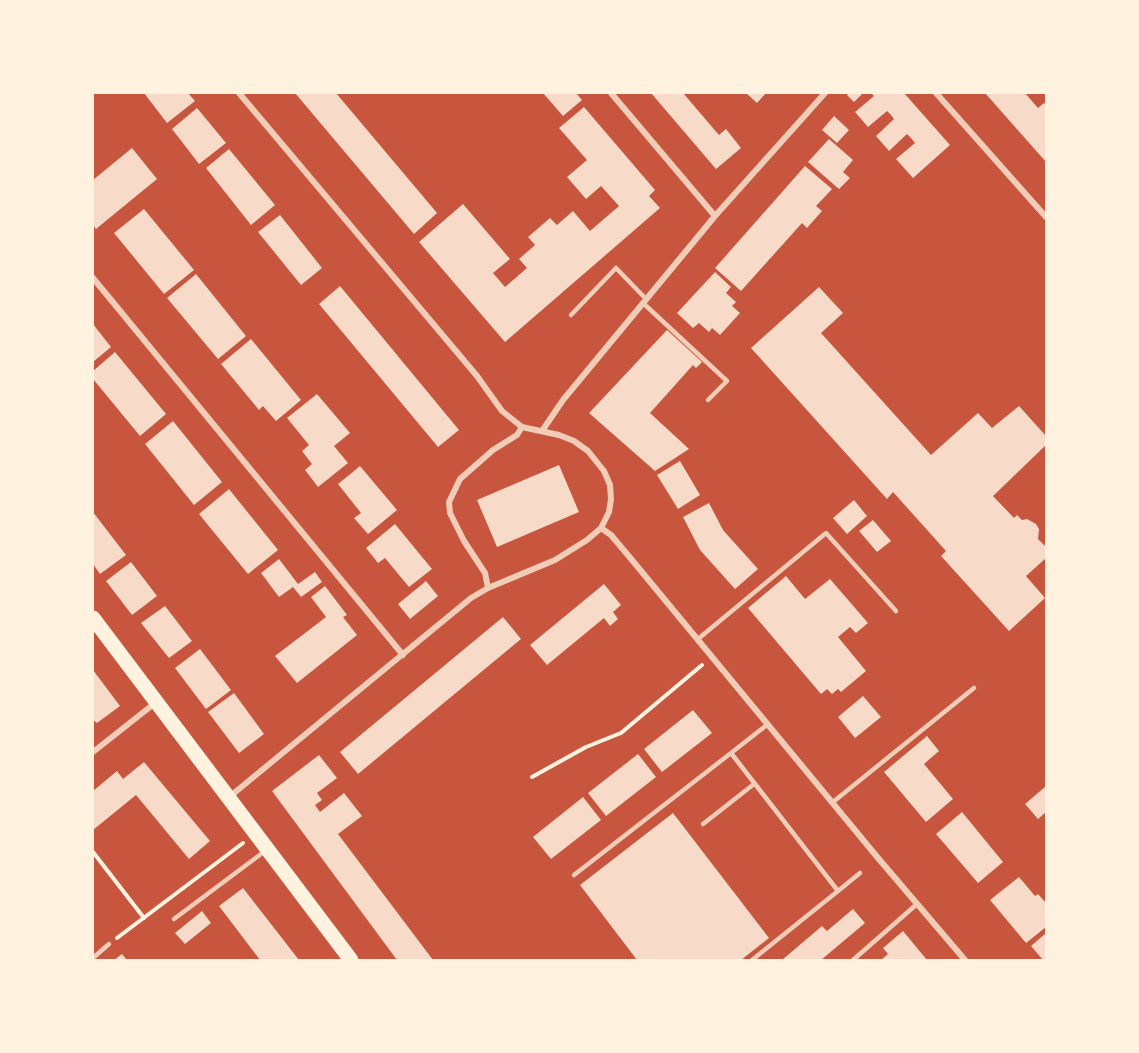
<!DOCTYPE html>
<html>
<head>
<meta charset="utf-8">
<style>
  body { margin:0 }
  #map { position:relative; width:1139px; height:1053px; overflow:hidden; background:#c8553d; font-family:"Nunito Sans",sans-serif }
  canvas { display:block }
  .frame { position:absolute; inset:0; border:94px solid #fff3e0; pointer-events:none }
</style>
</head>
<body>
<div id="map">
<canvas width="1139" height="1053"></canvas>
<div class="frame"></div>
</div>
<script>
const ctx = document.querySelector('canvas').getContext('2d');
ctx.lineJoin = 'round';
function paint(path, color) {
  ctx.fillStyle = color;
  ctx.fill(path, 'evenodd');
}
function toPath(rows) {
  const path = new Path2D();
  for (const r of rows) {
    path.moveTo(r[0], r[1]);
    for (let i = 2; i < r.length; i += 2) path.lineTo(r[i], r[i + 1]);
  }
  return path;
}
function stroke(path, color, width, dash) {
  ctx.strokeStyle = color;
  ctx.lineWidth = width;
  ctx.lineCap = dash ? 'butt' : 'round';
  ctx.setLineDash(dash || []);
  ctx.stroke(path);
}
paint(toPath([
  [144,93,188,93,195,101,167,123],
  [295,93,336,93,437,213,414,234],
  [543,93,576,93,582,100,563,116],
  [651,93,683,93,719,135,726,129,741,148,716,169],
  [746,93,766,93,757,103],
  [849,93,863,93,854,102,847,95],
  [871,93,904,93,950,145,913,178,896,159,915,143,911,138,907,134,889,151,876,136,894,119,891,115,887,111,868,127,855,112,874,96],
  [985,93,1025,93,1038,108,1044,103,1046,105,1046,162],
  [584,107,655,190,649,196,660,208,505,342,419,242,463,204,510,259,493,273,505,287,527,268,519,259,535,245,528,237,550,218,557,225,573,211,590,231,619,206,601,186,586,199,567,177,587,160,559,128],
  [197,108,226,143,199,164,172,129],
  [834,116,849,130,837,143,822,130],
  [829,139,853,160,843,172,850,178,839,189,808,162],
  [132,148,157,179,96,229,93,225,93,180],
  [229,149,275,205,251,225,206,168],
  [805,166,832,189,816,206,822,211,807,228,802,223,741,291,715,268],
  [144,209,194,270,164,294,114,233],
  [280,215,322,268,301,285,258,232],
  [715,272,731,287,726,293,736,302,732,306,740,313,720,335,712,328,709,332,699,323,693,328,677,313],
  [196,274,246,336,218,359,167,298],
  [340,286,459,430,438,447,319,304],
  [819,287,843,313,821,333,931,455,978,413,992,428,1019,406,1046,436,1046,445,993,496,1014,518,1017,515,1022,520,1027,519,1036,524,1039,529,1038,539,1046,547,1046,558,1026,576,1045,598,1009,631,941,556,946,551,893,492,887,499,751,348],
  [93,324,111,347,93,362],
  [667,330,702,362,696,368,693,365,650,413,689,449,655,471,589,413],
  [251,339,301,400,276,421,263,406,259,410,221,364],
  [115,352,166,414,140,436,93,379,93,371],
  [317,394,350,433,334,446,348,463,318,487,305,470,312,464,302,451,309,445,287,418],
  [173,421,222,482,194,505,145,444],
  [680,461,700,495,678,509,657,475],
  [559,465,579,512,497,547,477,500],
  [360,466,397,510,368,534,354,518,361,513,338,484],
  [229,489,278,550,248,574,199,514],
  [854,500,867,516,847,534,833,518],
  [709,503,723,530,758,569,735,589,700,550,683,517],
  [93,512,126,555,100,574,93,564],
  [873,520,891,541,877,552,859,531],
  [395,524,432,569,409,587,385,558,378,563,366,548],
  [279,559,298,584,315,572,322,582,301,597,293,587,279,597,261,573],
  [131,562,157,596,132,615,106,581],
  [786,576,805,599,830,579,868,623,856,633,850,627,838,637,866,671,841,692,838,689,832,694,827,689,821,694,748,608],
  [426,581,438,596,410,619,398,604],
  [604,584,621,605,613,612,618,619,610,626,604,618,547,665,530,645],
  [325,586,347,615,343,617,357,635,297,683,275,656,326,617,311,597],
  [165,606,192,641,169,658,141,623],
  [503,617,521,639,358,774,340,752],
  [200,649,231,690,206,709,175,668],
  [93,670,120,706,97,723,93,720],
  [234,693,264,734,239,753,208,712],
  [863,696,881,717,855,738,838,717],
  [693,710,712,733,662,772,644,749],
  [927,736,939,751,924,764,953,799,926,822,884,772],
  [638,754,656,777,606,816,588,793],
  [319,755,337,778,317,793,322,800,315,805,320,812,344,793,362,816,338,834,433,960,397,960,272,791],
  [144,762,210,841,189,859,136,795,93,830,93,791,117,771,123,779],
  [1046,786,1046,812,1038,819,1025,804],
  [583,797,601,820,551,859,533,837],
  [962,812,1003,862,978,883,936,834],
  [673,813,769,938,741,960,637,960,580,885],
  [1019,877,1035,896,1038,894,1046,903,1046,927,1026,943,990,900],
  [243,888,299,960,260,960,219,906],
  [853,909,865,923,821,960,782,960,822,926,827,931],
  [202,911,211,923,185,944,175,933],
  [903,931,927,960,881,960,888,954,883,948],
  [1046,933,1046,960,1043,960,1031,946],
  [122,954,127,960,114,960]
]), '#f7dbc8');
stroke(toPath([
  [532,777,586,747,621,733,702,665],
  [93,852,144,918],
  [117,938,243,843]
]), '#fff3e0', 4);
stroke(toPath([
  [643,303,727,381,708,400],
  [571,315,616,268,646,299],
  [698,639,826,533,896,611],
  [768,724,731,753,838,891,860,873],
  [833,802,974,688],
  [703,824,754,784],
  [574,875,731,753],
  [174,919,265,851],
  [93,958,109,944],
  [752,960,838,891],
  [853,960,917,904]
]), '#f1ccb7', 4.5);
stroke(toPath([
  [611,93,715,216],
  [936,93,1046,217],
  [93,278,403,655],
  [542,431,563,400,715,216,825,93],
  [601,528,611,535,632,560,878,858,965,960],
  [488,588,485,573,464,541,450,513,449,502,460,479,493,450,517,435,522,427],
  [93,752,155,703],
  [228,798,471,598,488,588,555,560,587,540,601,528,609,512,611,499,610,485,604,471,588,451,574,441,559,435,522,427,502,411,477,376,239,93]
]), '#f1ccb7', 6);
stroke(toPath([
  [93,618,351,960]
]), '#fff3e0', 15);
</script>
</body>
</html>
